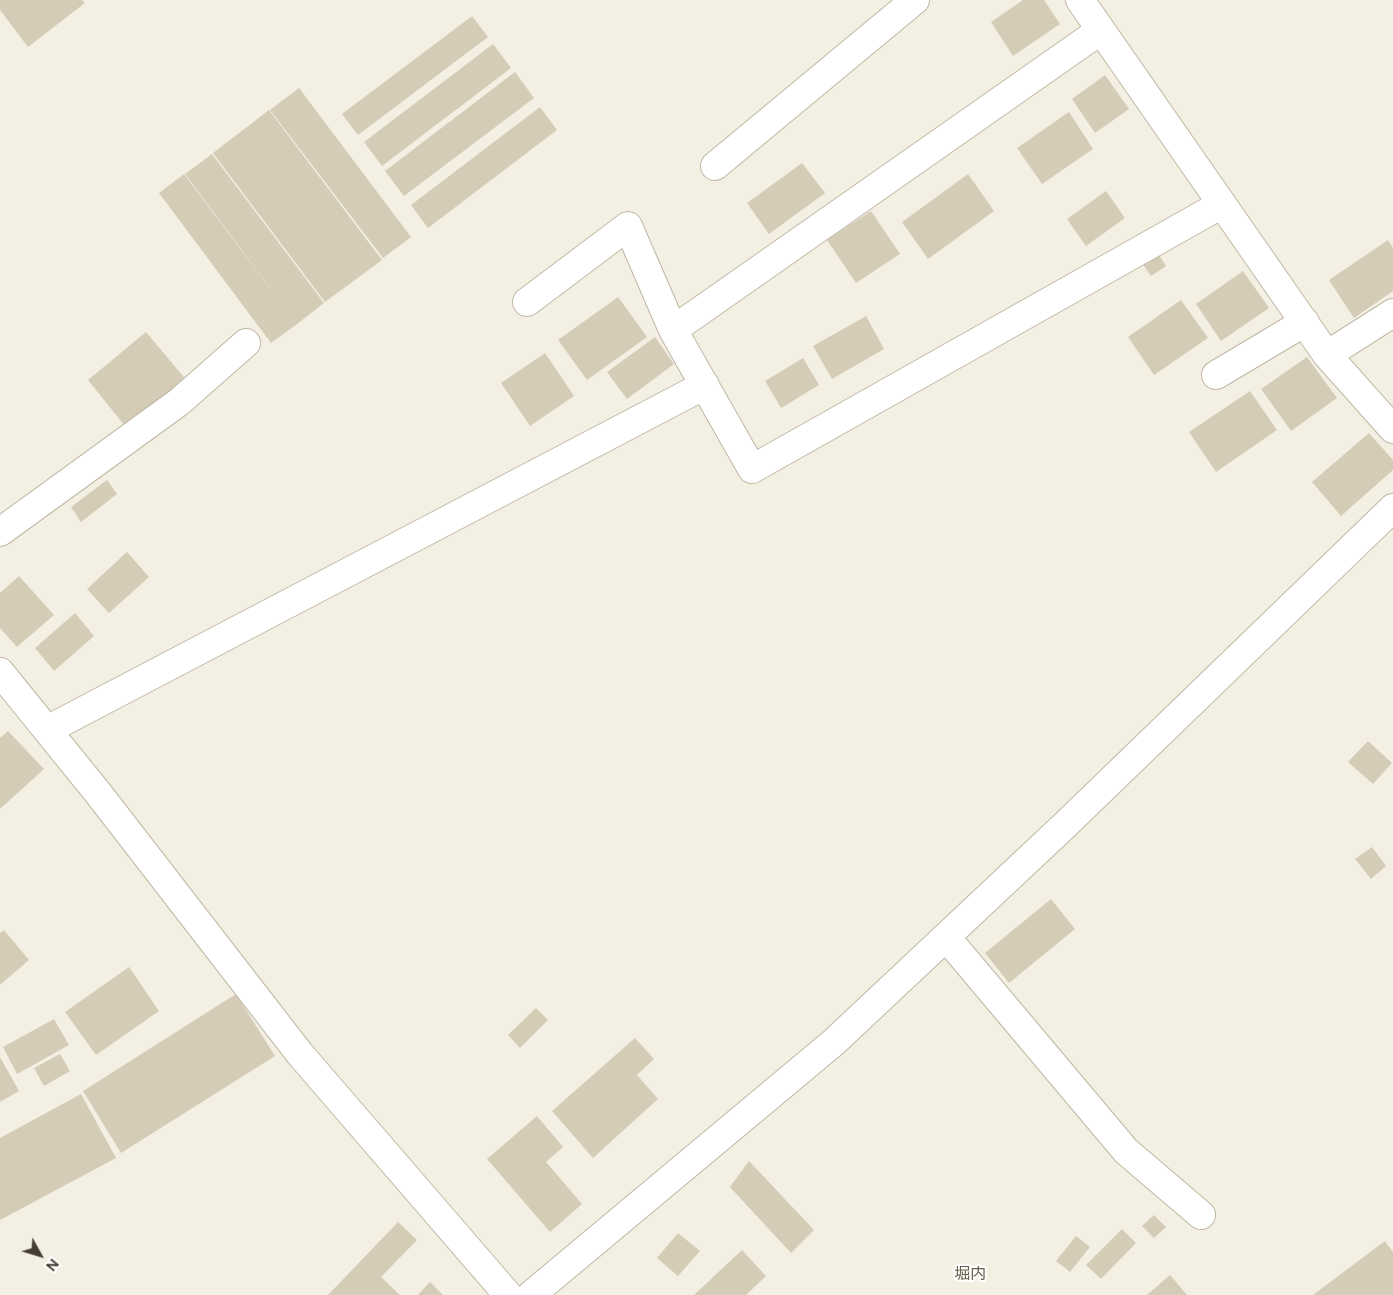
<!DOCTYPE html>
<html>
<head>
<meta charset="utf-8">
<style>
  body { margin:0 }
  #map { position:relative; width:1393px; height:1295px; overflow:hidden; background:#f3efe2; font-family:Figtree,sans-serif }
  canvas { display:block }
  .north { position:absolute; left:15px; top:1230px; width:50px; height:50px; -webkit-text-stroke:4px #fff; paint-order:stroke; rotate:129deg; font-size:14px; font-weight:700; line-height:20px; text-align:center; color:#453f33 }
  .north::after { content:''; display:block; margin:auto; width:18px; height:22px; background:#453f33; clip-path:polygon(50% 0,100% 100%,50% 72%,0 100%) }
</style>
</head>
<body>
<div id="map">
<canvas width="1393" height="1295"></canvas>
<div class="north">N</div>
</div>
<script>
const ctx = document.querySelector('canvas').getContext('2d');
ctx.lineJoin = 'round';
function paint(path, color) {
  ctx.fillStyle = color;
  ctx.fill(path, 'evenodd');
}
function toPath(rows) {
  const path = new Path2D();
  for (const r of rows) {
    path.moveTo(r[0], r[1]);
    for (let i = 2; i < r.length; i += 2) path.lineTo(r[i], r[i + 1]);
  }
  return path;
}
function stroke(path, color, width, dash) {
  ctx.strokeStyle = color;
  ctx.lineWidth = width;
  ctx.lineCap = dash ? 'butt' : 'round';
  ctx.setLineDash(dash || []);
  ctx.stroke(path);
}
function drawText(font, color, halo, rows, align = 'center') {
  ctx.font = font + ' Figtree,"Noto Sans JP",sans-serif';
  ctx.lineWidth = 4;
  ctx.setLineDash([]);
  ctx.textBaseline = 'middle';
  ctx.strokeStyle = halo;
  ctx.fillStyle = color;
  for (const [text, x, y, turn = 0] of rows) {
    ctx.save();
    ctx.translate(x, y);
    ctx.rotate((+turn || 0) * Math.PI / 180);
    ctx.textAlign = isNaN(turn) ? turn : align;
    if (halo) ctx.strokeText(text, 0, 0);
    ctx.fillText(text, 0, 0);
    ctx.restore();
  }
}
paint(toPath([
  [0,0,82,0,85,3,28,47,0,10],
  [1023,0,1044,0,1060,24,1013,56,991,22],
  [472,16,488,37,358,135,342,114],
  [493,44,511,68,382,166,364,142],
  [515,72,534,98,404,196,385,171],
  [1105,75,1129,109,1095,133,1072,99],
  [299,88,411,237,383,258,270,110],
  [540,107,557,130,428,228,411,205],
  [269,110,382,260,325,302,213,153],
  [1069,112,1093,149,1042,184,1017,148],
  [212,154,324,303,297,324,185,174],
  [802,163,825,193,769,234,747,203],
  [184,174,297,324,271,343,159,193],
  [968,174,994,211,928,259,902,222],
  [1106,191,1125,218,1086,246,1067,219],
  [871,211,900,254,856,283,827,240],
  [1388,240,1393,248,1393,291,1354,318,1329,280],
  [1156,250,1166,266,1151,276,1140,260],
  [1243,271,1269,308,1221,341,1196,304],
  [618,297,647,337,587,380,558,340],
  [1181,300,1208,338,1154,375,1128,337],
  [866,316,884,349,832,379,813,346],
  [146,332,188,382,129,431,88,380],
  [655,337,674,364,627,399,607,372],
  [545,353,574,396,530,426,501,383],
  [1307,357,1337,398,1291,431,1261,389],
  [803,358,819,385,781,408,765,381],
  [1250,391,1277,430,1216,472,1189,432],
  [1369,433,1393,460,1393,470,1341,516,1312,482],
  [107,480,117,494,81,522,71,507],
  [127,552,149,577,109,613,87,589],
  [19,576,54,615,17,647,0,628,0,593],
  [75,613,94,636,54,671,35,648],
  [8,731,44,769,0,809,0,738],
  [1368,741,1392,763,1373,784,1348,762],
  [1372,847,1386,866,1371,879,1355,859],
  [1051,899,1075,929,1009,983,985,953],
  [4,930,29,960,0,985,0,933],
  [129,967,159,1011,96,1055,65,1012],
  [236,994,275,1056,121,1153,83,1091],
  [536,1008,548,1020,520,1048,508,1035],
  [54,1019,69,1045,17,1074,3,1047],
  [635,1038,654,1059,637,1075,658,1099,593,1158,552,1111],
  [60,1054,70,1071,44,1086,34,1068],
  [0,1057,19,1091,0,1102],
  [81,1094,116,1158,0,1220,0,1138],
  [537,1116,563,1147,546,1162,582,1204,550,1232,487,1159],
  [749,1161,814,1230,791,1253,730,1187],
  [1154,1215,1166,1227,1154,1238,1142,1226],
  [398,1222,417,1240,381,1277,400,1295,328,1295],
  [1122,1229,1136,1243,1101,1279,1086,1265],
  [678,1233,700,1251,678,1276,657,1258],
  [1076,1236,1090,1247,1070,1272,1056,1261],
  [1385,1241,1393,1252,1393,1295,1313,1295],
  [742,1250,766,1276,746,1295,694,1295],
  [1170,1275,1187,1295,1147,1295],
  [430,1282,443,1295,418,1295]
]), '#d5ccb7');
const minor = toPath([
  [1080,0,1327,355,1393,429],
  [1101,30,673,330,752,469,1222,204],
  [715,166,915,0],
  [527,302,628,226,673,330],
  [1327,355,1393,313],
  [1216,375,1305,322],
  [0,532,179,402,246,343],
  [0,672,98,793,300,1054,508,1295],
  [47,730,705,385],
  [946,937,1126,1151,1201,1215],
  [531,1295,834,1042,1065,825,1393,508]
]);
stroke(minor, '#beb8a5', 30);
stroke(minor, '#fff', 28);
drawText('16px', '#685f49', '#fff', [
  ["堀内",970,1274]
]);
</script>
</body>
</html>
